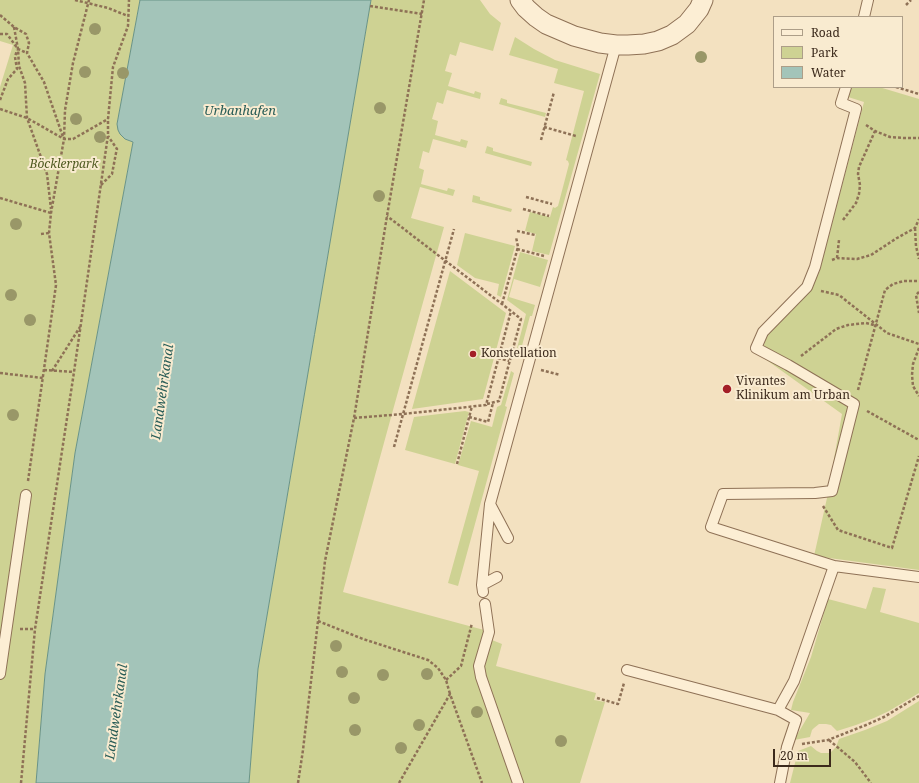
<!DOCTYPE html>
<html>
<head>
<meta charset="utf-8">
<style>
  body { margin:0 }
  #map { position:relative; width:919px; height:783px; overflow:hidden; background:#f3e1c0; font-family:"Noto Serif",serif }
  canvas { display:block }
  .legend { position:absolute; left:773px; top:16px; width:130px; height:72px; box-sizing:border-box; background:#f9ebd0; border:1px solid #ad9e88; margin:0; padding:5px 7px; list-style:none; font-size:12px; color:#3c2a1c }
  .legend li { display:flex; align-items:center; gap:8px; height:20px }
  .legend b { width:20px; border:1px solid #ad9e88 }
  .scale { position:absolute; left:773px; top:749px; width:58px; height:18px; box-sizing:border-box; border:2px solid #3c2a1c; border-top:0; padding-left:5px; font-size:12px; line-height:14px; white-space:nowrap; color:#3c2a1c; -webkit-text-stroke:3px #f9ebd0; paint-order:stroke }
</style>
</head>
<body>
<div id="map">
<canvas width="919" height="783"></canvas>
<ul class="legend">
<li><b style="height:5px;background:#fceed4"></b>Road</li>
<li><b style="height:11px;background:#ced293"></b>Park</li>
<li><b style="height:11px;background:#a3c4b9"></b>Water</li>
</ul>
<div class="scale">20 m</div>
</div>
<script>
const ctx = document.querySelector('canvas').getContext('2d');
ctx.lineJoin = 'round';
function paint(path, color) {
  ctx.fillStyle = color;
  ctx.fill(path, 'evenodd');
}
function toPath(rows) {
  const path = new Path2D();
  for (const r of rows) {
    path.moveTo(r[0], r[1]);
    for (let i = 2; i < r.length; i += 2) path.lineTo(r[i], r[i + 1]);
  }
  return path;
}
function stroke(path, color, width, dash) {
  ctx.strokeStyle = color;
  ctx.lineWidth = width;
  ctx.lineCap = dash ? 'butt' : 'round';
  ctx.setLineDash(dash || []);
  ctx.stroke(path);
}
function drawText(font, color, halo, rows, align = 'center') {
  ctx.font = font + ' "Noto Serif",serif';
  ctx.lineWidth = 4;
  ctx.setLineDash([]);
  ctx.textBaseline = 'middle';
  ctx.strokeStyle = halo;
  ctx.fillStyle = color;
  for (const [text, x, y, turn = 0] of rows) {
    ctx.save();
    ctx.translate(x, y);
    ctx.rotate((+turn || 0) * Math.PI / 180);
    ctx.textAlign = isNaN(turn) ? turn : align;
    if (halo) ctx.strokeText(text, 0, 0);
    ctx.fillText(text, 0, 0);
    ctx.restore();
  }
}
paint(toPath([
  [0,0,140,0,117,124,125,139,133,142,75,453,45,674,36,783,0,783,0,87,13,45,0,41],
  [371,0,480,0,490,14,501,23,493,51,460,42,456,56,450,54,445,71,452,73,448,86,474,94,475,91,481,93,480,99,447,90,443,104,437,102,432,119,438,121,435,135,460,142,461,139,468,141,466,148,433,139,429,153,423,151,419,168,424,170,421,184,447,191,448,188,455,190,453,196,420,187,416,201,411,218,444,227,393,410,343,592,484,630,475,663,476,678,513,783,249,783,258,669],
  [515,37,534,49,555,60,600,74,549,255,532,251,536,234,525,231,530,212,550,217,553,207,555,208,558,206,569,164,568,161,566,160,584,91,554,83,558,69,509,55],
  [850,87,879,87,919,99,919,570,814,556,827,498,842,414,761,356,768,331,808,292,819,273,864,102,848,97],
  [501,98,507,100,507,103,546,113,545,117,499,104],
  [487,146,493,148,493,151,532,162,531,166,485,153],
  [473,195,480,197,480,200,512,209,511,212,472,202],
  [465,233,515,246,501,297,497,295,499,284,475,278,457,265],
  [520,252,548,260,540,287,514,279,509,297,535,305,532,316,530,316,520,353,516,352,526,314,507,300],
  [450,271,506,313,483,399,412,409],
  [511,371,514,373,505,406,507,407,458,586,448,583,479,471,458,465,471,421,492,427,497,407,501,405],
  [465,411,469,412,455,464,405,450,414,417],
  [873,587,886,589,880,612,919,623,919,693,889,711,874,718,856,725,837,731,831,725,826,724,819,724,814,728,812,730,810,737,794,740,810,713,791,710,793,702,811,657,828,599,866,609],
  [492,640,502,644,496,666,596,693,594,700,605,702,580,783,523,783,485,674,485,665],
  [919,701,919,783,790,783,798,751,811,746,817,751,821,753,830,753,836,747,839,739,865,730,887,721]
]), '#ced293');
const water = toPath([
  [140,0,371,0,258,669,249,783,36,783,45,674,75,453,133,142,125,139,120,134,118,130,117,124,140,0]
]);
paint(water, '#a3c4b9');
stroke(water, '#699387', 1);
const service = toPath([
  [864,17,868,0],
  [490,504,508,538],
  [834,566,919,577],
  [482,585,497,577],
  [483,592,482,585,490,504,616,45],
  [485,604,489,632,479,666,481,677,518,783],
  [627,670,778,710,794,681,834,566,711,527,723,494,815,493,832,491,854,404,788,365,756,348,763,332,807,287,815,267,856,109,841,103,846,87],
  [0,674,26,495],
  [778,710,796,720,787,747,780,783]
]);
const minor = toPath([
  [520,0,526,8,536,17,546,24,574,36,600,43,616,45,628,45,644,44,658,41,672,35,687,24,699,9,703,0]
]);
stroke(service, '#8e7156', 12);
stroke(minor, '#8e7156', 21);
stroke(toPath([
  [75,0,108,8,128,16],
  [906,5,911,0],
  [370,6,422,14],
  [0,15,14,27,26,34,29,43,27,53,44,82,63,137],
  [14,27,18,49,19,66,25,83,27,118,47,174,51,209],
  [0,34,7,34,18,49,27,53],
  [896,87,919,94],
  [0,100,8,79,17,69,15,57,17,50],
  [0,109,27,118,64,139,73,139,108,119],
  [866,125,875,131,890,137,904,138,919,138],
  [544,127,576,136],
  [541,140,554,92],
  [101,185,112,174,116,153,117,149,108,136],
  [526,197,552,204],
  [0,198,51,213],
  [523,209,549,216],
  [843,220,856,203,859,194,860,185,858,174,859,167,875,131],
  [915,228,916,246,919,259],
  [517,231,535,235],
  [41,234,49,233],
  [517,249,544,256],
  [837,258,839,240],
  [832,260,837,258,857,259,871,255,897,238,915,228,919,219],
  [821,291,839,295,887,333,919,344],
  [919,292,916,295,919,313],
  [502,304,518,247,516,237],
  [919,348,913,364,912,375,913,386,919,396],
  [801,356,831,333,836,329,848,325,866,323,874,325],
  [498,358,509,361],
  [44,370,74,372],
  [541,370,560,375],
  [52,371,80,327],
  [0,373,43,378],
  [858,390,885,290,893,284,904,281,919,281],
  [487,404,499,401,521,319,511,311],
  [867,411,919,440],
  [469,417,488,422,493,403],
  [354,418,403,414,486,405,511,311,387,216],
  [394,447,454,229],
  [457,464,472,406],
  [28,481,56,285,49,233,51,213,64,139,65,110,73,63,89,0],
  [823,506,838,530,892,548,919,456],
  [318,621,363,639,428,660,438,668,446,680,450,694],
  [20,629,35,629],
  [446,680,461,666,472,623],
  [597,698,618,704,624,683],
  [829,740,855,762,871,783],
  [802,744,828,740,866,725,884,717,919,696],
  [21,783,35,629,74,372,108,135,108,119,113,67,128,26,129,0],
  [298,783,303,750,325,561,354,418,387,216,424,0],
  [399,783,450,694,482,783]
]), '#8e7156', 2.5, [3, 2]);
stroke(service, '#fceed4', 10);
stroke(minor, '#fceed4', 19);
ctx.fillStyle = '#999768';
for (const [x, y] of [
  [95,29],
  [701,57],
  [85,72],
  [123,73],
  [380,108],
  [76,119],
  [100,137],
  [379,196],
  [16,224],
  [11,295],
  [30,320],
  [13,415],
  [336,646],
  [342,672],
  [427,674],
  [383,675],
  [354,698],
  [477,712],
  [419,725],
  [355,730],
  [561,741],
  [401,748]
]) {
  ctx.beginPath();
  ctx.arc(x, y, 6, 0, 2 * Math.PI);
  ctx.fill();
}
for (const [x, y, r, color] of [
  [473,354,4,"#a31f27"],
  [727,389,5,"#a31f27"]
]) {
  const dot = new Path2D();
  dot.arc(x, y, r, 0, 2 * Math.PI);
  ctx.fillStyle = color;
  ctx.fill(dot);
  stroke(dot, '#f9ebd0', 1.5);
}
drawText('italic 12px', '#4f5a20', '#f9ebd0', [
  ["Böcklerpark",64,165]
]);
drawText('12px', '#3c2a1c', '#f9ebd0', [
  ["Konstellation",481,354],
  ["Vivantes",736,382],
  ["Klinikum am Urban",736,396]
], 'left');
drawText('italic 13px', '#295d57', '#f9ebd0', [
  ["Urbanhafen",240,111],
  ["Landwehrkanal",163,392,-82],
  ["Landwehrkanal",117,712,-82]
]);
</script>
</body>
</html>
